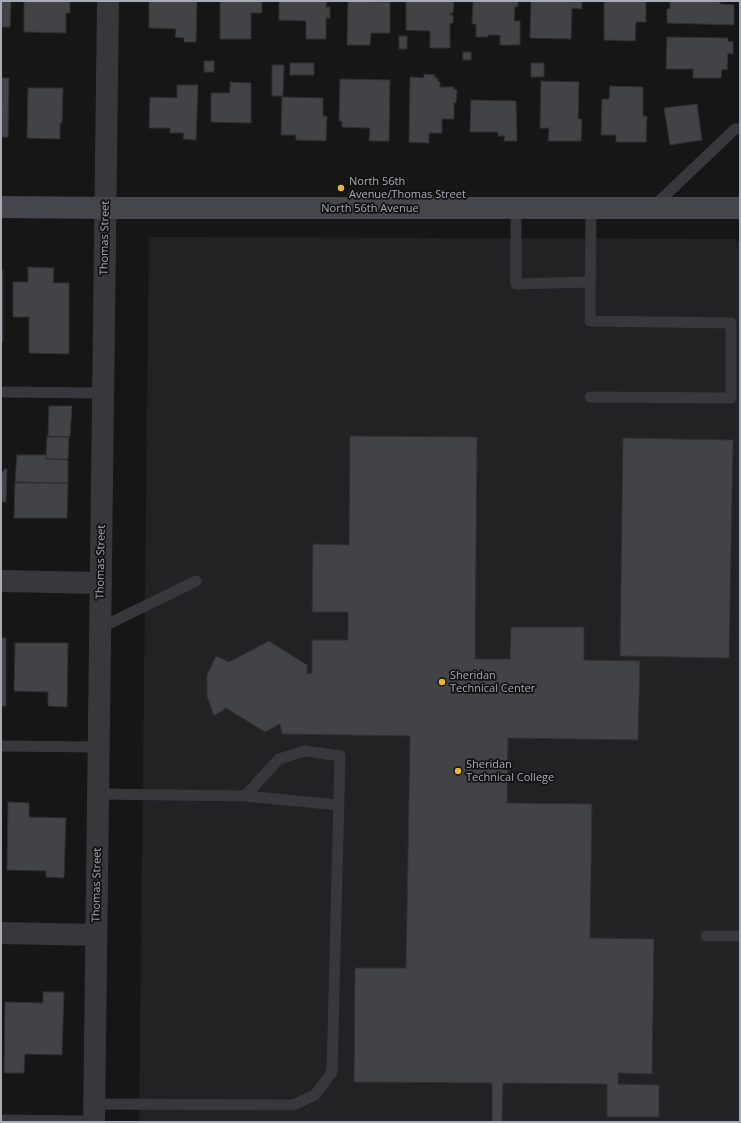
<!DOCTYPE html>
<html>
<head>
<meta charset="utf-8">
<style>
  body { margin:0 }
  #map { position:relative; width:741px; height:1123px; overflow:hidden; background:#161617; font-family:"Open Sans",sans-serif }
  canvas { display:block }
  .frame { position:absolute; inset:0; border:2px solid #a8acb7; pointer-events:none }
</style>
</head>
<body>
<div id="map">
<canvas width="741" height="1123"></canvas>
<div class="frame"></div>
</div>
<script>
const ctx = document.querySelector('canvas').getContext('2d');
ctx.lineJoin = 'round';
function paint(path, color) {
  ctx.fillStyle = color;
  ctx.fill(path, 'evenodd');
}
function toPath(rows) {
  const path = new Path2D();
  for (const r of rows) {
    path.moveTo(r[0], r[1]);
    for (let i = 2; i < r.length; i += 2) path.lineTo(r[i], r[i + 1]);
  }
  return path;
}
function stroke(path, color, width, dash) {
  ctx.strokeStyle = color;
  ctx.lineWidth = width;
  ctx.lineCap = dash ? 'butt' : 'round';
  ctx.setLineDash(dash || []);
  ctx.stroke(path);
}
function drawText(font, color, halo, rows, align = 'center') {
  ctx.font = font + ' "Open Sans",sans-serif';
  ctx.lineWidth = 3.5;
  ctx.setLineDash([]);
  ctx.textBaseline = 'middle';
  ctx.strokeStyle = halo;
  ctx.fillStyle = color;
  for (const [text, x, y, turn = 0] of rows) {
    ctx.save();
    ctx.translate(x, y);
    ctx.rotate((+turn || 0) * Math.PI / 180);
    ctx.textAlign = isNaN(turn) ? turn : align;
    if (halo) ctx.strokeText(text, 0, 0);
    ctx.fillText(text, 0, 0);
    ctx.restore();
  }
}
paint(toPath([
  [149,237,733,239,740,243,740,1122,139,1122]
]), '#222224');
const building = toPath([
  [1,1,11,1,10,27,1,27,1,1],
  [24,1,70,1,70,13,66,13,66,33,24,32,24,1],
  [149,1,197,1,196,42,184,42,184,38,175,37,176,29,149,28,149,1],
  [220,1,262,1,262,13,251,13,251,39,220,39,220,1],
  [279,1,327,1,326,7,330,7,330,18,326,18,326,39,306,39,306,21,279,20,279,1],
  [348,1,390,2,390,33,371,33,370,45,347,45,348,1],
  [406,1,454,1,453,13,450,13,450,15,453,15,453,23,450,23,450,48,430,48,430,31,406,30,406,1],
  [473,1,518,1,518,7,515,6,514,21,520,21,520,45,500,45,500,35,488,35,488,37,476,37,476,24,472,24,473,1],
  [531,1,582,1,582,9,572,8,571,39,530,38,531,1],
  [604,1,646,1,646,22,636,22,635,41,604,40,604,1],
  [670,1,720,1,720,4,734,5,734,25,667,23,667,9,670,9,670,1],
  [399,36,407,36,407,49,399,49,399,36],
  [667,37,728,38,728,42,733,41,733,54,728,53,727,70,722,69,721,78,693,78,693,69,666,69,667,37],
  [463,52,471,52,471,60,463,60,463,52],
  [204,61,214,61,214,72,204,72,204,61],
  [290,63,314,63,314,75,290,75,290,63],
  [531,63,544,63,544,77,531,77,531,63],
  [272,65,284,65,283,96,272,96,272,65],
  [424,74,435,75,435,78,438,78,438,82,440,82,440,87,454,87,454,89,457,90,456,103,454,103,454,119,442,119,442,133,429,133,429,143,409,142,410,77,424,78,424,74],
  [1,78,9,78,8,137,1,137,1,78],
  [340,79,390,80,389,141,369,141,370,128,342,127,342,121,339,121,340,79],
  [541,81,579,82,578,119,582,119,581,141,548,141,549,128,540,128,541,81],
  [230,82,251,83,251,123,211,122,211,93,230,93,230,82],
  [177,85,198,85,196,140,183,139,184,133,170,133,170,128,149,128,150,97,177,98,177,85],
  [610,86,643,87,643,116,647,116,646,142,616,142,616,135,601,135,602,99,609,99,610,86],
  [28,88,63,88,62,123,60,123,60,139,27,138,28,88],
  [282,97,323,98,323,116,327,116,326,141,296,140,296,135,281,135,282,97],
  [471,100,516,101,517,141,504,141,505,136,498,136,498,132,470,132,471,100],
  [697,104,702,140,670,145,664,108,697,104],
  [28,267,54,268,53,283,69,283,69,354,29,353,29,317,13,317,13,282,28,282,28,267],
  [1,270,3,270,3,342,1,342,1,270],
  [49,406,72,406,70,437,48,436,49,406],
  [350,436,477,437,475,659,510,659,511,627,584,627,584,660,640,661,638,740,508,738,507,803,592,804,590,938,654,939,652,1074,618,1073,618,1084,659,1085,659,1117,607,1117,607,1084,503,1083,502,1122,492,1122,492,1083,354,1082,355,968,406,968,410,736,282,734,280,724,265,732,226,708,214,716,207,696,207,675,216,656,229,662,269,641,307,665,307,674,312,673,312,640,348,640,348,612,312,612,313,544,349,545,350,436],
  [47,437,69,437,68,459,46,459,47,437],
  [623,438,733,440,729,658,620,656,623,438],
  [17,455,46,455,46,459,68,460,68,483,15,482,17,455],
  [4,469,7,469,6,502,1,502,1,472,3,472,4,469],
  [15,483,68,483,67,518,14,518,15,483],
  [1,638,6,638,6,706,1,706,1,638],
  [15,643,68,643,67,707,48,706,48,692,14,691,15,643],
  [8,802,29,803,29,817,66,818,64,878,46,877,46,871,7,870,8,802],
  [43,992,64,992,62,1055,25,1054,24,1073,4,1073,5,1002,43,1003,43,992]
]);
paint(building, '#424347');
stroke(building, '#303033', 1);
stroke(toPath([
  [653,207,735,129,740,129],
  [516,208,516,284,590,282],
  [1,392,103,393],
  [590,397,731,398,731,323,590,321,591,209],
  [100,628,196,581],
  [1,746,98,747],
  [98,794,245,796,339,805],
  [706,936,740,936],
  [94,1104,293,1105,315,1095,332,1072,340,756,305,751,279,759,245,796],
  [1,1120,94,1121]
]), '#37373c', 11);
stroke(toPath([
  [1,581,101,583],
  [1,933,96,935],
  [94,1122,108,1]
]), '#37373c', 22);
stroke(toPath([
  [1,207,105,208,740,208]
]), '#45464c', 22);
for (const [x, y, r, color] of [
  [341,188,4,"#eab53b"],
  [442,682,4,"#eab53b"],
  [458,771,4,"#eab53b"]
]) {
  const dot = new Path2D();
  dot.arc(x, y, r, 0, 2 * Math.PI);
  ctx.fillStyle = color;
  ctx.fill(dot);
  stroke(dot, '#111112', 1.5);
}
drawText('11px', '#a8acb7', '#111112', [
  ["North 56th",349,182],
  ["Avenue/Thomas Street",349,195],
  ["Sheridan",450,676],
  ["Technical Center",450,689],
  ["Sheridan",466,765],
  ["Technical College",466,778]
], 'left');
drawText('11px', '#a8acb7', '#111112', [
  ["North 56th Avenue",370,209],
  ["Thomas Street",105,238,-89],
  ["Thomas Street",101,562,-89],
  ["Thomas Street",97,885,-89]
]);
</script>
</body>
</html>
